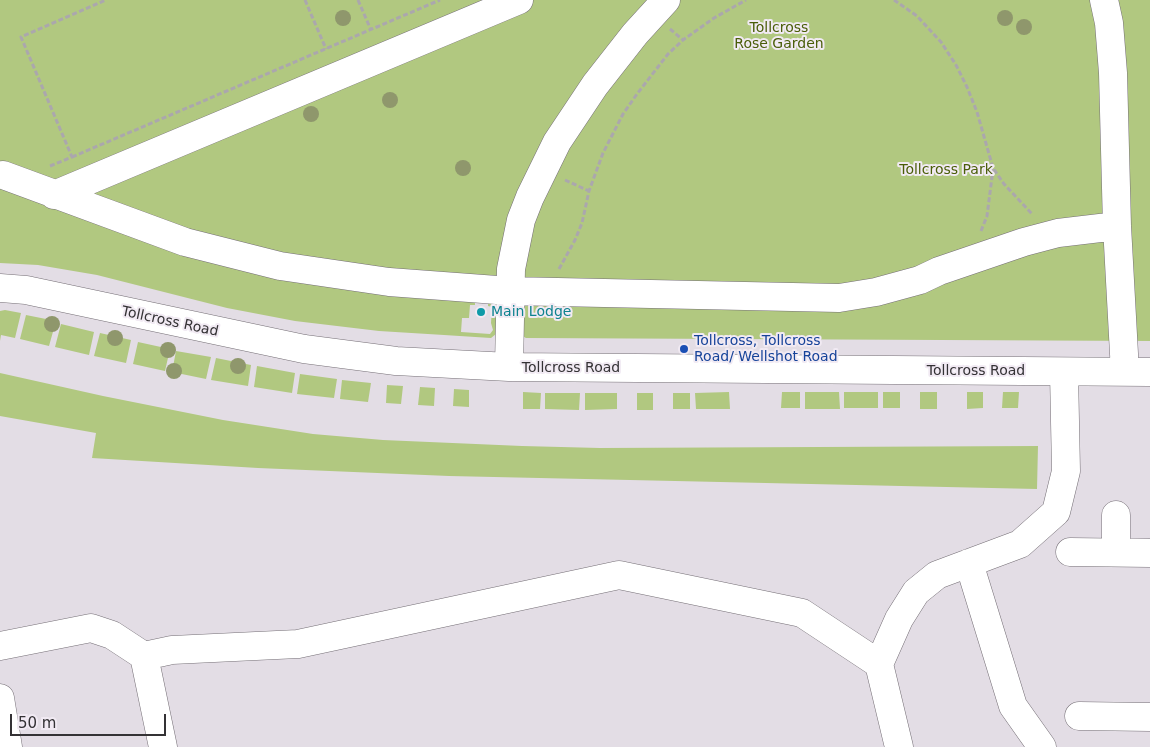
<!DOCTYPE html>
<html>
<head>
<meta charset="utf-8">
<style>
  body { margin:0 }
  #map { position:relative; width:1150px; height:747px; overflow:hidden; background:#e3dde5; font-family:"DejaVu Sans",sans-serif }
  canvas { display:block }
  .scale { position:absolute; left:10px; top:714px; width:156px; height:22px; box-sizing:border-box; border:2px solid #343235; border-top:0; padding-left:6px; font-size:15px; line-height:18px; white-space:nowrap; color:#343235; -webkit-text-stroke:4px #f1eaf3; paint-order:stroke }
</style>
</head>
<body>
<div id="map">
<canvas width="1150" height="747"></canvas>
<div class="scale">50 m</div>
</div>
<script>
const ctx = document.querySelector('canvas').getContext('2d');
ctx.lineJoin = 'round';
function paint(path, color) {
  ctx.fillStyle = color;
  ctx.fill(path, 'evenodd');
}
function toPath(rows) {
  const path = new Path2D();
  for (const r of rows) {
    path.moveTo(r[0], r[1]);
    for (let i = 2; i < r.length; i += 2) path.lineTo(r[i], r[i + 1]);
  }
  return path;
}
function stroke(path, color, width, dash) {
  ctx.strokeStyle = color;
  ctx.lineWidth = width;
  ctx.lineCap = dash ? 'butt' : 'round';
  ctx.setLineDash(dash || []);
  ctx.stroke(path);
}
function drawText(font, color, halo, rows, align = 'center') {
  ctx.font = font + ' "DejaVu Sans",sans-serif';
  ctx.lineWidth = 4;
  ctx.setLineDash([]);
  ctx.textBaseline = 'middle';
  ctx.strokeStyle = halo;
  ctx.fillStyle = color;
  for (const [text, x, y, turn = 0] of rows) {
    ctx.save();
    ctx.translate(x, y);
    ctx.rotate((+turn || 0) * Math.PI / 180);
    ctx.textAlign = isNaN(turn) ? turn : align;
    if (halo) ctx.strokeText(text, 0, 0);
    ctx.fillText(text, 0, 0);
    ctx.restore();
  }
}
paint(toPath([
  [0,0,1150,0,1150,341,526,338,496,321,496,334,491,338,444,335,379,331,295,321,227,308,97,275,38,265,0,263],
  [475,302,488,302,488,306,492,307,491,323,493,330,490,334,461,332,462,318,469,318,470,305,475,305],
  [5,310,21,313,15,338,1,335,0,341,0,311],
  [26,315,56,321,49,346,20,339],
  [61,324,94,332,89,355,55,347],
  [100,333,131,340,126,363,94,356],
  [138,342,170,349,165,371,133,364],
  [176,351,211,357,206,379,172,372],
  [216,358,251,365,248,386,211,380],
  [257,366,295,373,292,393,254,387],
  [0,373,103,396,223,420,313,434,383,440,522,446,600,448,1038,446,1037,489,449,476,258,468,92,458,96,433,0,416],
  [300,374,337,379,334,398,297,394],
  [342,380,371,383,368,402,340,399],
  [387,385,403,386,401,404,386,403],
  [420,387,435,388,434,406,418,405],
  [454,389,469,390,469,407,453,406],
  [523,392,541,393,540,409,523,409],
  [729,392,730,409,696,409,695,393],
  [782,392,800,392,800,408,781,408],
  [805,392,839,392,840,409,805,409],
  [844,392,878,392,878,408,844,408],
  [883,392,900,392,900,408,883,408],
  [920,392,937,392,937,409,920,409],
  [967,392,983,392,983,408,967,409],
  [1003,392,1019,392,1018,408,1002,408],
  [545,393,580,393,579,410,545,409],
  [585,393,617,393,617,409,585,410],
  [637,393,653,393,653,410,637,410],
  [673,393,690,393,690,409,673,409]
]), '#b1c880');
const minor = toPath([
  [1104,0,1109,23,1113,73,1117,226,1125,372],
  [3,175,185,242,280,266,389,282,510,291,839,298,876,292,920,280,939,271,1024,242,1058,233,1117,226],
  [54,195,519,0],
  [0,288,26,290,304,349,396,361,509,367,1150,372],
  [509,367,511,269,521,220,530,197,557,142,595,85,635,34,666,0],
  [1116,515,1116,552],
  [1070,552,1150,553],
  [969,563,1013,706,1042,747],
  [0,646,91,628,112,635,144,656,163,747],
  [144,656,172,650,298,644,619,575,802,613,879,664],
  [0,698,8,747],
  [1079,716,1150,717],
  [899,747,879,664,899,619,916,592,937,575,1020,544,1056,512,1066,471,1064,372]
]);
stroke(minor, '#756f76', 29);
stroke(toPath([
  [305,0,326,49],
  [358,0,371,30],
  [894,0,917,16,941,42,956,65,967,87,977,112,993,168,1004,184,1033,215],
  [670,29,683,40],
  [72,157,440,0],
  [50,166,72,157,21,37,106,0],
  [565,180,589,191],
  [981,231,987,216,993,169],
  [559,269,575,240,582,223,589,191,603,153,623,114,637,94,668,54,683,40,714,18,746,0]
]), '#aba7ad', 3, [5, 2.5]);
stroke(minor, '#fff', 28);
ctx.fillStyle = '#8f976c';
for (const [x, y] of [
  [343,18],
  [1005,18],
  [1024,27],
  [390,100],
  [311,114],
  [463,168],
  [52,324],
  [115,338],
  [168,350],
  [238,366],
  [174,371]
]) {
  ctx.beginPath();
  ctx.arc(x, y, 8, 0, 2 * Math.PI);
  ctx.fill();
}
for (const [x, y, r, color] of [
  [481,312,5,"#0f9aa8"],
  [684,349,5,"#1a4fb4"]
]) {
  const dot = new Path2D();
  dot.arc(x, y, r, 0, 2 * Math.PI);
  ctx.fillStyle = color;
  ctx.fill(dot);
  stroke(dot, '#f1eaf3', 2);
}
drawText('14px', '#4a5e09', '#f1eaf3', [
  ["Tollcross",779,28],
  ["Rose Garden",779,44],
  ["Tollcross Park",946,170]
]);
drawText('14px', '#0d838f', '#f1eaf3', [
  ["Main Lodge",491,312]
], 'left');
drawText('14px', '#343235', '#f1eaf3', [
  ["Tollcross Road",170,322,12],
  ["Tollcross Road",571,368],
  ["Tollcross Road",976,371]
]);
drawText('14px', '#164399', '#f1eaf3', [
  ["Tollcross, Tollcross",694,341],
  ["Road/ Wellshot Road",694,357]
], 'left');
</script>
</body>
</html>
